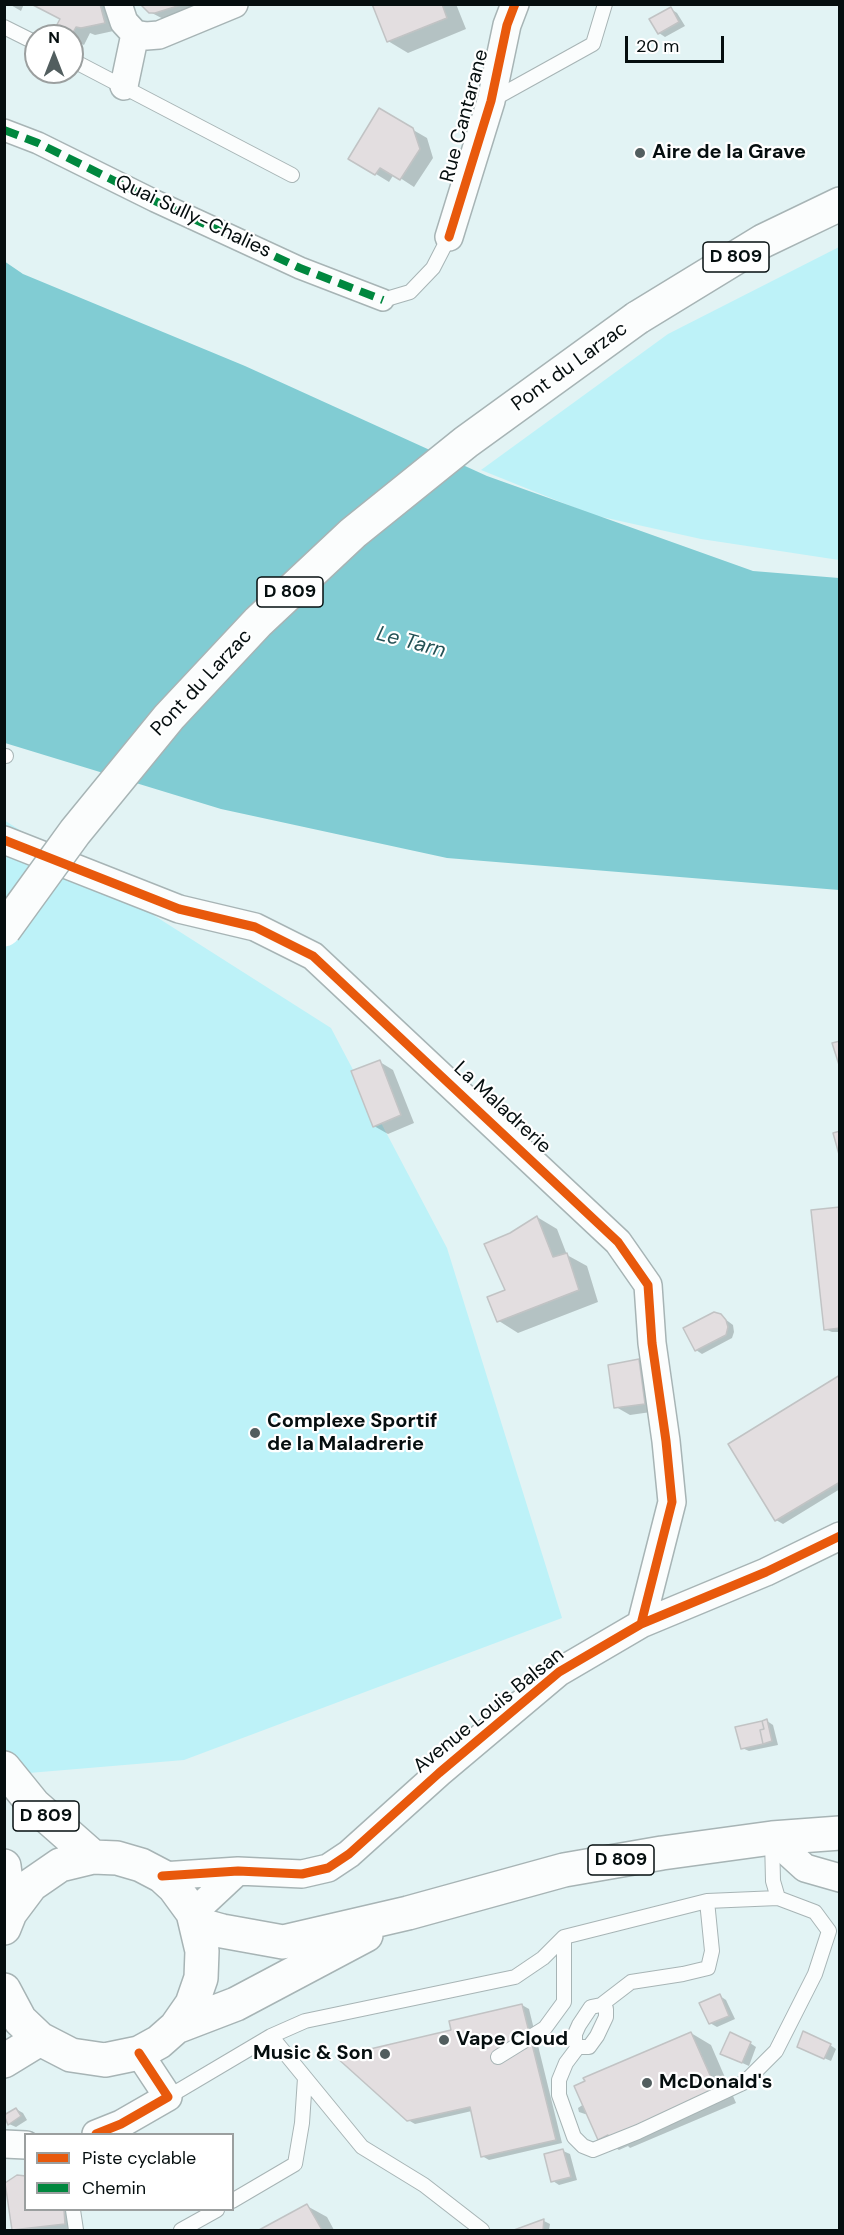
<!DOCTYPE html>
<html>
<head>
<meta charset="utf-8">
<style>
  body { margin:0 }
  #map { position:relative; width:844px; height:2235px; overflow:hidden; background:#e2f3f4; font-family:"DM Sans",sans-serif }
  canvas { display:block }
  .frame { position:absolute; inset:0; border:6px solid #050e0f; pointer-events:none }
  .legend { position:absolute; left:24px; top:2133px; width:210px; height:78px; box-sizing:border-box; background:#fff; border:2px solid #9b9f9f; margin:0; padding:8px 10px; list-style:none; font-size:18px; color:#050e0f }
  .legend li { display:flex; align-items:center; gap:12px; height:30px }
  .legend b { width:30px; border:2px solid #9b9f9f }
  .north { position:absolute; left:24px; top:24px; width:60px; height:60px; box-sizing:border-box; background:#fff; border:2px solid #9b9f9f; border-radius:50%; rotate:0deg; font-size:16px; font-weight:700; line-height:24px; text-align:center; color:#050e0f }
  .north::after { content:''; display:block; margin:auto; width:21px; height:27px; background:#525e5f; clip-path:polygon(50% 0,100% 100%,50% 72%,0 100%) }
  .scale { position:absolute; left:625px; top:36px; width:99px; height:27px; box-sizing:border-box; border:3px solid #050e0f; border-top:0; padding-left:8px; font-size:18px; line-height:21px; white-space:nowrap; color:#050e0f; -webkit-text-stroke:4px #fff; paint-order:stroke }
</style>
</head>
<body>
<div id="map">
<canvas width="844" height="2235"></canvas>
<div class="frame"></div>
<ul class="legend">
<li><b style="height:8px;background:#e8590c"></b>Piste cyclable</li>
<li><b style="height:8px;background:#00873e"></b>Chemin</li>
</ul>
<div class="north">N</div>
<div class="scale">20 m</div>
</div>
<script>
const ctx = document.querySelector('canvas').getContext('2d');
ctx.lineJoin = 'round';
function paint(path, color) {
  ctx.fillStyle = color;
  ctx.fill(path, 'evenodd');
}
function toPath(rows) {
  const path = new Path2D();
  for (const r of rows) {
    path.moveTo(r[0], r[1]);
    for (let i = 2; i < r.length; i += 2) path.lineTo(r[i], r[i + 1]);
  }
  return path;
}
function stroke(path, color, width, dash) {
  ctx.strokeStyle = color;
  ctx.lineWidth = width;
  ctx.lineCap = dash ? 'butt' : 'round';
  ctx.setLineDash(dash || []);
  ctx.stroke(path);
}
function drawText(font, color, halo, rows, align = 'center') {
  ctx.font = font + ' "DM Sans",sans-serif';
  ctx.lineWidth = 4.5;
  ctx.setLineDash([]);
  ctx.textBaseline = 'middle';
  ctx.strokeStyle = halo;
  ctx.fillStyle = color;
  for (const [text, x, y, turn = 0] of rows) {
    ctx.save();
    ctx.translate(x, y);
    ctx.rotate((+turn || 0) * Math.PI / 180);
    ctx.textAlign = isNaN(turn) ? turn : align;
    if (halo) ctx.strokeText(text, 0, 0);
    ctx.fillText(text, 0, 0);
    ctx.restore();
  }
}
paint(toPath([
  [839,247,839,560,701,539,593,515,481,470,668,334],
  [4,820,331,1028,447,1248,562,1618,184,1760,5,1775]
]), '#bdf2f8');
paint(toPath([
  [4,261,23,274,245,366,487,476,753,571,839,578,839,890,447,858,221,809,5,743]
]), '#81ccd3');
paint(toPath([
  [9,4,24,4,21,11],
  [34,4,111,4,118,30,95,35,90,33,84,45,72,39,72,36,66,36,61,19],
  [143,4,225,4,171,23,150,12],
  [374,4,456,4,466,29,408,53,388,41],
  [671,9,677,13,685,26,665,37,659,33],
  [379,110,427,138,433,158,414,187,394,174,389,182,350,158],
  [380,1062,393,1070,414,1123,388,1134,374,1126],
  [840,1209,840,1332,832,1332,825,1329],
  [537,1217,557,1229,567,1255,587,1266,598,1302,518,1333,499,1321,519,1229],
  [721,1316,733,1325,734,1332,732,1338,702,1354,696,1350],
  [638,1361,652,1369,658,1411,630,1415,616,1407],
  [840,1377,840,1489,783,1524,776,1520],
  [767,1721,773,1725,778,1745,749,1751,742,1748],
  [720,1996,726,2000,735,2019,717,2027,710,2023],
  [522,2005,529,2009,562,2143,489,2160,482,2156,472,2111,415,2124,408,2120,453,2031],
  [691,2033,711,2045,736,2103,630,2148,628,2146,619,2150,599,2139,588,2115,579,2112,578,2108],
  [750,2043,756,2047,749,2066,729,2057],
  [830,2045,836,2049,831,2061,805,2050],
  [16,2109,23,2113,27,2120,16,2127,9,2124],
  [563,2151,570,2154,577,2180,559,2185,553,2181],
  [6,2183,26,2210,78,2210,79,2230,14,2230],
  [307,2206,327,2217,334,2230,262,2230],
  [544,2221,550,2224,549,2230,518,2230]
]), '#0003');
const building = toPath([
  [31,4,100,4,105,23,81,28,76,27,71,36,64,36,54,30,60,19,31,4],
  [140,4,184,4,155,13,149,13,140,4],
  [372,4,442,4,447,18,387,42,372,4],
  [671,7,679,22,658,34,649,19,671,7],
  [379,108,413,128,420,149,400,180,380,168,375,175,348,159,379,108],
  [840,1041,840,1068,832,1043,840,1041],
  [380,1060,401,1115,373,1127,351,1071,380,1060],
  [840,1131,840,1158,833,1133,840,1131],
  [840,1207,840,1328,824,1330,811,1210,840,1207],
  [537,1216,553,1257,567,1253,579,1290,497,1322,487,1297,505,1290,484,1244,510,1233,537,1216],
  [714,1312,721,1314,726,1320,728,1327,726,1335,695,1351,683,1328,714,1312],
  [639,1359,645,1404,614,1408,608,1365,639,1359],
  [840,1375,840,1482,775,1521,728,1444,840,1375],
  [767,1719,772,1741,763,1744,760,1730,764,1729,762,1721,767,1719],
  [762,1721,764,1729,760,1730,763,1744,741,1749,735,1727,762,1721],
  [720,1994,729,2016,709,2024,699,2003,720,1994],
  [522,2004,556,2140,481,2157,470,2107,407,2121,336,2057,451,2030,449,2021,522,2004],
  [803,2031,831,2044,824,2059,797,2047,803,2031],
  [691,2032,717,2091,609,2137,608,2135,598,2140,574,2086,585,2081,583,2078,691,2032],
  [730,2032,751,2042,742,2063,720,2054,730,2032],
  [16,2108,21,2116,8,2125,4,2115,16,2108],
  [563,2149,571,2177,551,2182,544,2154,563,2149],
  [17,2175,26,2176,26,2210,64,2210,65,2224,12,2230,5,2183,17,2175],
  [307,2204,322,2230,259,2230,307,2204],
  [544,2219,543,2230,514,2230,544,2219]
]);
paint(building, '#e3dee0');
stroke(building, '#c1c3c4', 1.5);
const service = toPath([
  [4,27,36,43],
  [72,60,292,175],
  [492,100,593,44,605,4],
  [383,300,410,292,433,268,449,237],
  [4,756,6,756],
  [772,1838,773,1881,778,1898],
  [271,2036,362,2147,424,2185,482,2230],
  [578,2047,575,2042,575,2034,579,2025,591,2007,601,2005],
  [498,2057,545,2028,564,2002,564,1937],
  [168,2097,271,2036,305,2021,515,1977,543,1958,564,1937,707,1901,778,1898,815,1912,829,1931,815,1974,776,2051,745,2082,638,2132,593,2150,583,2146,574,2137,559,2095,559,2080,566,2063,578,2047,589,2047,597,2036,606,2017,606,2009,601,2005,631,1982,683,1974,708,1968,712,1951,707,1901],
  [232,2201,295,2164,302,2123,305,2078],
  [73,2210,76,2230],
  [181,2230,217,2210]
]);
const pedestrian = toPath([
  [4,130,38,143,155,201,300,268,383,300]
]);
const minor = toPath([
  [118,4,124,22,135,34,124,86],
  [135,34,146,36,159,35,234,4],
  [449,237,491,101,507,25,515,4],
  [4,840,179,909,255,927,313,956,618,1242,648,1285,652,1343,666,1441,672,1502,641,1624],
  [772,1838,805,1868,840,1878],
  [162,1876,238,1871,302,1874,328,1868,349,1854,439,1773,559,1672,641,1624,766,1572,840,1536],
  [193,1913,238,1871],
  [96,2134,121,2124,168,2097,139,2053],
  [4,2144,26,2145]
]);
const primary = toPath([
  [637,318,763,241,840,204],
  [4,1768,34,1805,93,1857],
  [4,1866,10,1913],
  [197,1924,222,1931,283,1942,408,1913,564,1870,662,1853,772,1838,840,1833],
  [4,1928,10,1913,31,1885,60,1865,93,1857,117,1858,141,1865,162,1876,174,1887,193,1913,202,1951,201,1978,192,2004,176,2027,159,2042,139,2053,105,2060,71,2055,40,2039,20,2020,4,1990],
  [176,2027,236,2004,366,1935],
  [4,2061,40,2039]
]);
stroke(service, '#a7b4b5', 16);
stroke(pedestrian, '#a7b4b5', 24);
stroke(minor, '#a7b4b5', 30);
stroke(primary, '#a7b4b5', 36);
stroke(service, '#fbfdfd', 14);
stroke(pedestrian, '#fbfdfd', 21);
stroke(minor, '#fbfdfd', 27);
stroke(primary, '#fbfdfd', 33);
const primaryBridge = toPath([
  [4,930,75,832,169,717,258,622,353,533,466,442,637,318]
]);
stroke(primaryBridge, '#a7b4b5', 36, []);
stroke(primaryBridge, '#fbfdfd', 33);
stroke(toPath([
  [4,130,38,143,155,201,300,268,383,300]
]), '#00873e', 8, [15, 8]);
stroke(toPath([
  [449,237,491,101,507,25,515,4],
  [4,840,179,909,255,927,313,956,618,1242,648,1285,652,1343,666,1441,672,1502,641,1624],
  [162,1876,238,1871,302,1874,328,1868,349,1854,439,1773,559,1672,641,1624,766,1572,840,1536],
  [96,2134,121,2124,168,2097,139,2053]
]), '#e8590c', 9);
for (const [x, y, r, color] of [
  [640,153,6,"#525e5f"],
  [255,1433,6,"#525e5f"],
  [444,2040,6,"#525e5f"],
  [385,2054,6,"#525e5f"],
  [647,2083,6,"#525e5f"]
]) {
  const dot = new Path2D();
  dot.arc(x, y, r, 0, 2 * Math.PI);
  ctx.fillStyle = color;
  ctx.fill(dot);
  stroke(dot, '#fff', 2);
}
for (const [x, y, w] of [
  [736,257,66],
  [290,592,66],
  [46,1816,66],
  [621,1860,66]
]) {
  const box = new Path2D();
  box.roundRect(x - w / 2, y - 15, w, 30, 4.5);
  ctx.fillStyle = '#fff';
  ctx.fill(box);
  stroke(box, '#050e0f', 1.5);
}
drawText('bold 18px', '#050e0f', null, [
  ["D 809",736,257],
  ["D 809",290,592],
  ["D 809",46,1816],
  ["D 809",621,1860]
]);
drawText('20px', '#050e0f', '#fff', [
  ["Rue Cantarane",465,116,-75],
  ["Quai Sully-Chalies",193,217,25],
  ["Pont du Larzac",570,367,-36],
  ["Pont du Larzac",202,683,-47],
  ["La Maladrerie",502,1108,43],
  ["Avenue Louis Balsan",489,1711,-39]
]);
drawText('bold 20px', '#050e0f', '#fff', [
  ["Aire de la Grave",652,153],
  ["Complexe Sportif",267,1422],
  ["de la Maladrerie",267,1445],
  ["Vape Cloud",456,2040],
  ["Music & Son",373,2054,"right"],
  ["McDonald's",659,2083]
], 'left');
drawText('italic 21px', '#235054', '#fff', [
  ["Le Tarn",411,643,15]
]);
</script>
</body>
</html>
